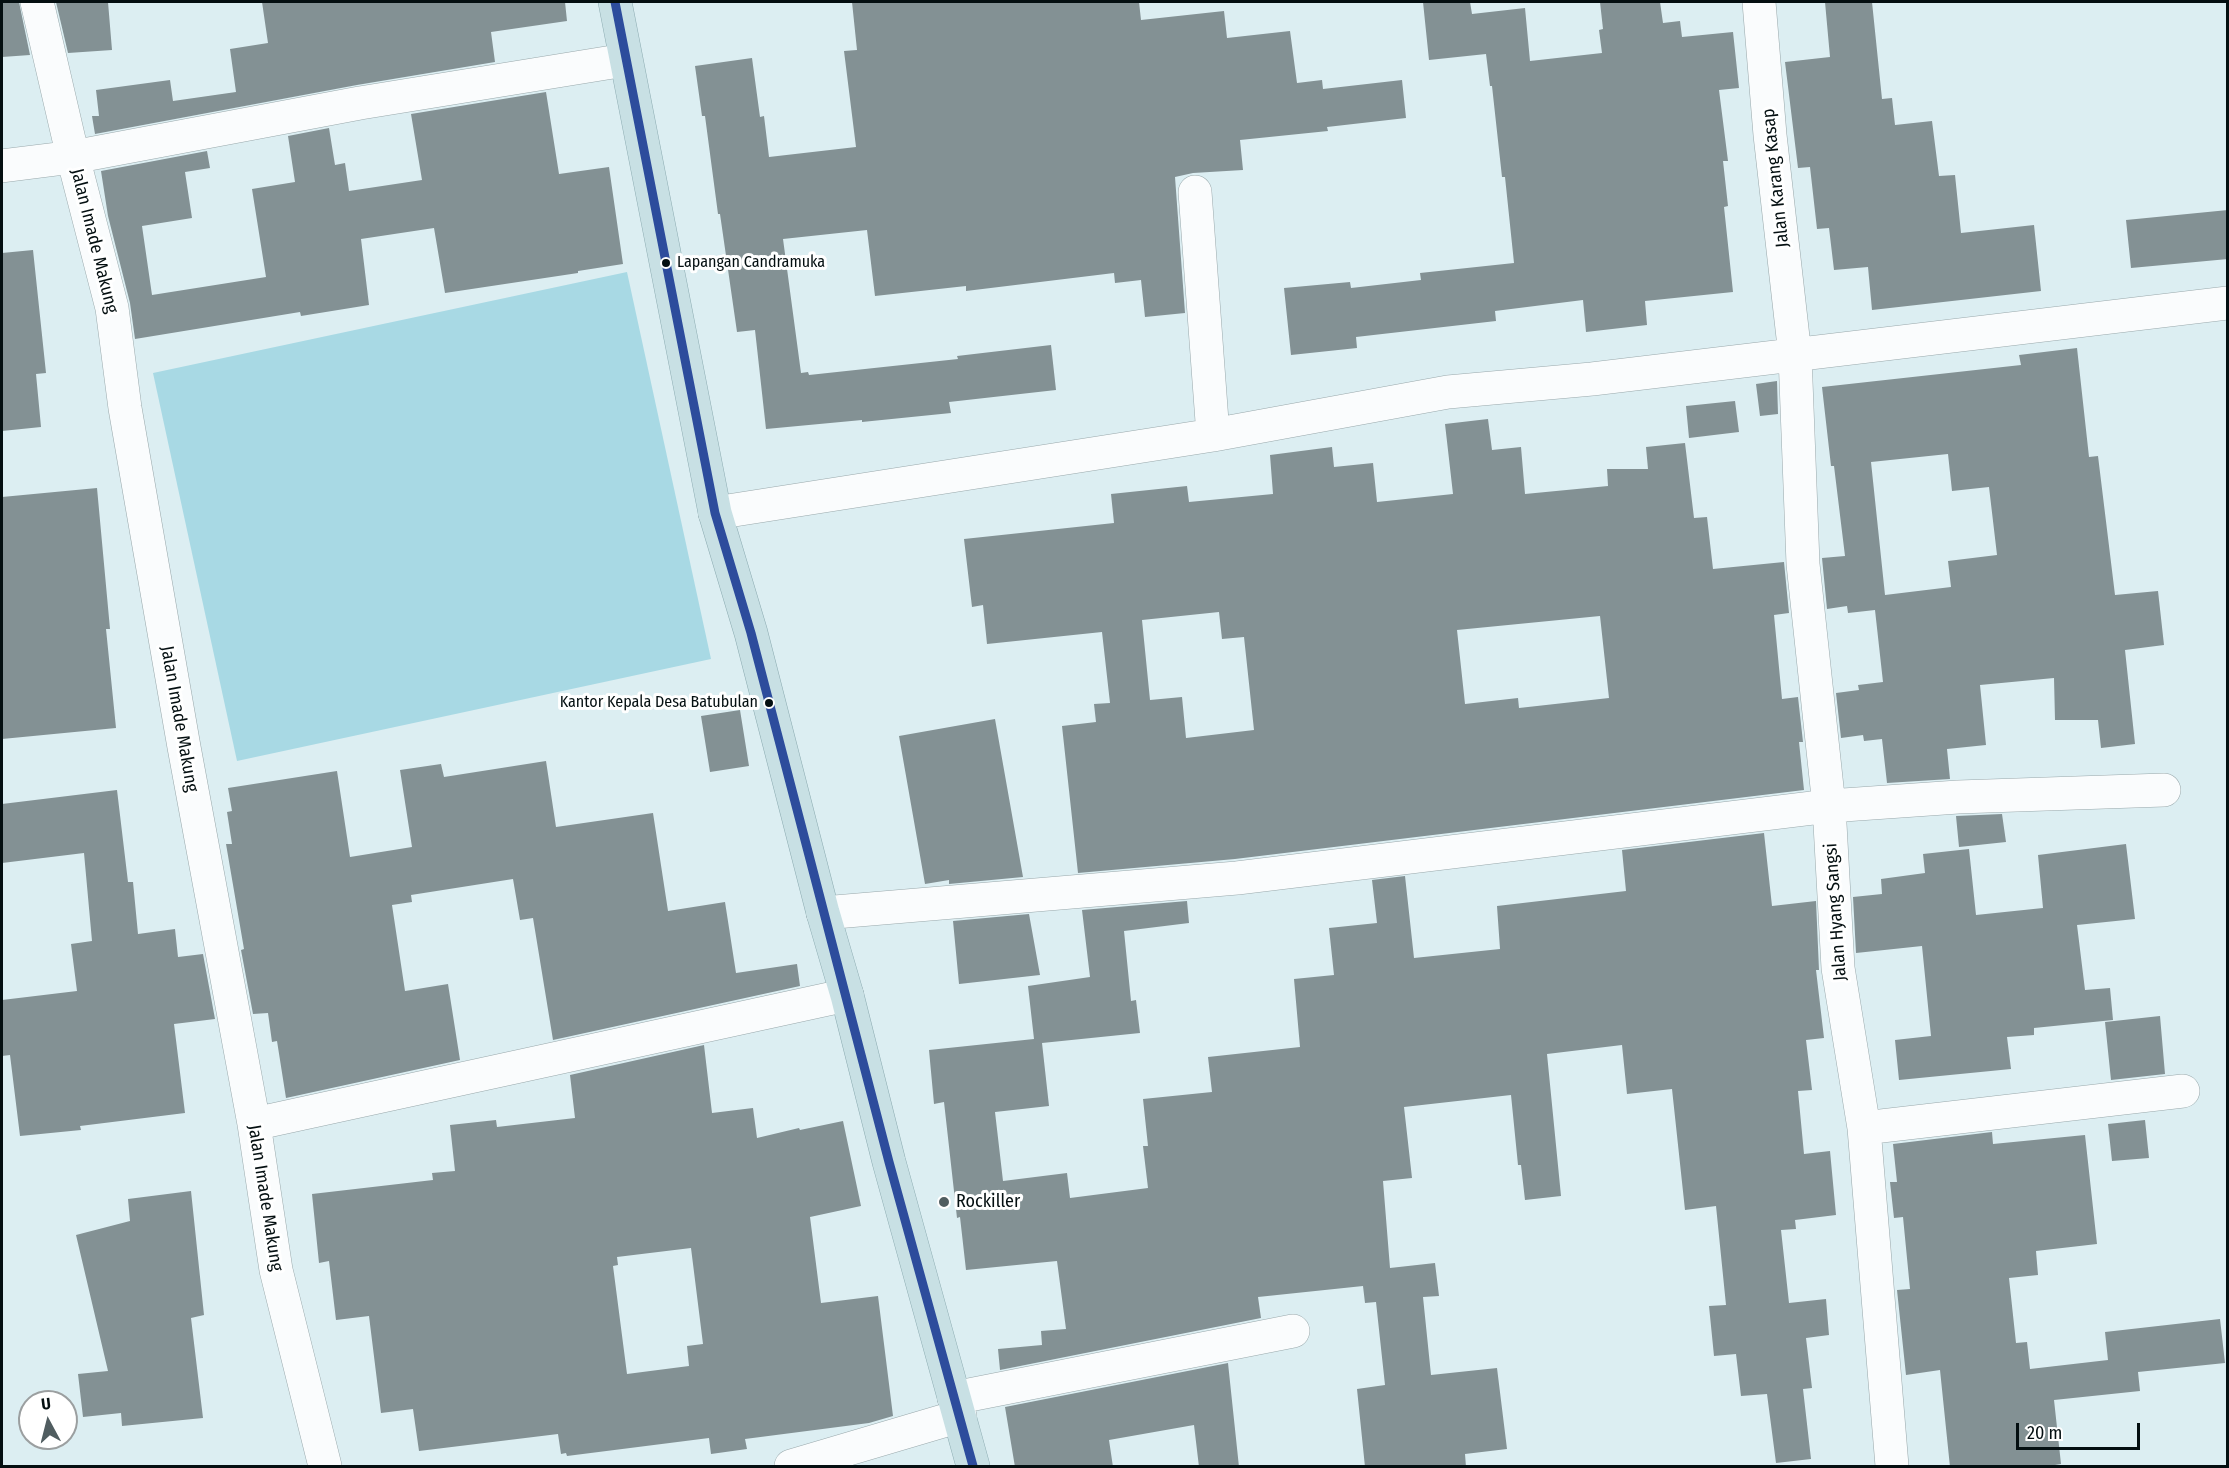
<!DOCTYPE html>
<html>
<head>
<meta charset="utf-8">
<style>
  body { margin:0 }
  #map { position:relative; width:2229px; height:1468px; overflow:hidden; background:#dceef2; font-family:"Fira Sans Condensed",sans-serif }
  canvas { display:block }
  .frame { position:absolute; inset:0; border:3px solid #040f11; pointer-events:none }
  .north { position:absolute; left:18px; top:1390px; width:60px; height:60px; box-sizing:border-box; background:#fff; border:2px solid #9b9fa0; border-radius:50%; rotate:353deg; font-size:16px; font-weight:700; line-height:24px; text-align:center; color:#040f11 }
  .north::after { content:''; display:block; margin:auto; width:21px; height:27px; background:#505d60; clip-path:polygon(50% 0,100% 100%,50% 72%,0 100%) }
  .scale { position:absolute; left:2016px; top:1423px; width:124px; height:27px; box-sizing:border-box; border:3px solid #040f11; border-top:0; padding-left:8px; font-size:18px; line-height:21px; white-space:nowrap; color:#040f11; -webkit-text-stroke:4px #fff; paint-order:stroke }
</style>
</head>
<body>
<div id="map">
<canvas width="2229" height="1468"></canvas>
<div class="frame"></div>
<div class="north">U</div>
<div class="scale">20 m</div>
</div>
<script>
const ctx = document.querySelector('canvas').getContext('2d');
ctx.lineJoin = 'round';
function paint(path, color) {
  ctx.fillStyle = color;
  ctx.fill(path, 'evenodd');
}
function toPath(rows) {
  const path = new Path2D();
  for (const r of rows) {
    path.moveTo(r[0], r[1]);
    for (let i = 2; i < r.length; i += 2) path.lineTo(r[i], r[i + 1]);
  }
  return path;
}
function stroke(path, color, width, dash) {
  ctx.strokeStyle = color;
  ctx.lineWidth = width;
  ctx.lineCap = dash ? 'butt' : 'round';
  ctx.setLineDash(dash || []);
  ctx.stroke(path);
}
function drawText(font, color, halo, rows, align = 'center') {
  ctx.font = font + ' "Fira Sans Condensed",sans-serif';
  ctx.lineWidth = 6;
  ctx.setLineDash([]);
  ctx.textBaseline = 'middle';
  ctx.strokeStyle = halo;
  ctx.fillStyle = color;
  for (const [text, x, y, turn = 0] of rows) {
    ctx.save();
    ctx.translate(x, y);
    ctx.rotate((+turn || 0) * Math.PI / 180);
    ctx.textAlign = isNaN(turn) ? turn : align;
    if (halo) ctx.strokeText(text, 0, 0);
    ctx.fillText(text, 0, 0);
    ctx.restore();
  }
}
paint(toPath([
  [627,272,711,659,237,761,153,373]
]), '#a8d9e4');
paint(toPath([
  [2,2,19,2,30,55,2,57],
  [56,2,108,2,112,50,68,53],
  [262,2,565,2,567,21,491,32,495,62,357,85,95,134,92,116,99,116,96,90,170,80,173,101,236,92,230,49,268,43],
  [852,2,1139,2,1141,20,1224,11,1227,38,1290,31,1297,83,1322,80,1323,89,1402,80,1406,118,1327,127,1328,131,1240,140,1243,170,1193,173,1175,177,1185,313,1145,317,1141,280,1115,283,1114,273,966,291,966,286,875,296,867,230,783,239,801,373,808,372,809,375,958,359,957,356,1051,345,1056,390,949,402,951,413,862,422,862,420,766,429,755,330,737,332,720,214,718,214,705,116,702,116,695,66,752,58,760,117,764,116,769,157,856,147,844,51,857,50],
  [1423,2,1470,2,1472,14,1525,8,1530,61,1602,53,1599,30,1603,29,1600,2,1660,2,1663,23,1680,21,1682,37,1733,32,1739,88,1719,90,1728,161,1723,161,1728,206,1724,207,1733,292,1645,301,1647,325,1586,332,1583,300,1495,311,1496,321,1356,337,1357,348,1291,355,1284,288,1350,282,1351,288,1421,280,1420,273,1514,263,1505,177,1502,177,1492,86,1490,86,1486,54,1429,60],
  [1825,2,1872,2,1882,99,1892,98,1895,125,1932,121,1939,176,1955,175,1961,233,2034,225,2041,291,1872,310,1868,267,1834,270,1829,228,1817,229,1810,167,1798,168,1785,62,1830,57],
  [546,92,559,174,609,167,623,264,578,271,578,273,445,293,434,228,361,239,369,305,301,316,300,312,135,339,130,303,108,216,101,171,207,151,210,168,185,172,192,218,142,226,152,295,266,277,252,189,295,182,288,136,329,128,335,165,345,163,349,191,422,180,411,114],
  [2228,210,2228,259,2131,268,2126,220],
  [33,250,46,373,36,374,41,427,2,431,2,253],
  [2077,348,2089,457,2098,456,2115,595,2158,591,2164,645,2125,650,2135,744,2101,748,2098,720,2055,720,2054,678,1980,685,1986,745,1947,749,1950,779,1887,783,1882,739,1864,741,1863,735,1841,738,1836,693,1859,690,1858,685,1883,682,1875,610,1848,613,1847,606,1827,609,1822,558,1845,556,1834,466,1831,466,1822,387,2021,365,2019,355],
  [1948,454,1952,491,1989,487,1997,555,1948,561,1951,587,1885,595,1871,462],
  [1777,381,1778,414,1760,416,1756,384],
  [1735,401,1739,432,1689,438,1686,406],
  [1488,419,1492,450,1521,447,1525,494,1608,486,1607,469,1648,469,1646,447,1685,443,1694,518,1707,517,1713,569,1784,562,1789,613,1774,615,1782,699,1798,697,1803,742,1799,742,1804,790,1235,859,1078,873,1062,726,1096,722,1094,704,1110,703,1102,632,987,644,983,605,972,607,964,539,1114,523,1111,494,1187,486,1189,502,1273,494,1270,455,1332,447,1334,467,1373,463,1377,502,1453,494,1445,424],
  [1219,612,1222,639,1244,637,1254,730,1186,738,1182,697,1150,700,1142,620],
  [1600,616,1609,698,1519,708,1518,698,1465,704,1457,630],
  [97,488,110,629,106,629,116,728,2,739,2,497],
  [740,710,749,766,710,772,701,716],
  [995,719,1023,877,949,884,949,880,925,884,899,736],
  [546,761,556,827,653,813,668,911,725,902,736,973,797,964,800,986,553,1040,533,918,520,920,513,879,411,895,412,902,392,905,405,991,448,984,460,1060,286,1098,277,1041,272,1042,268,1013,253,1014,241,950,244,949,226,844,232,844,227,812,232,811,228,788,337,771,350,857,412,847,400,770,441,764,444,777],
  [117,790,128,882,133,882,138,934,175,929,178,957,203,954,215,1019,174,1024,185,1113,80,1126,81,1130,20,1136,10,1055,2,1056,2,1000,77,991,71,944,92,941,84,853,2,863,2,804],
  [2002,814,2006,842,1959,847,1956,816],
  [1764,833,1772,906,1816,901,1819,970,1816,970,1824,1038,1806,1040,1812,1090,1798,1091,1804,1154,1830,1151,1836,1215,1795,1220,1796,1229,1781,1230,1789,1303,1826,1299,1829,1335,1806,1338,1812,1388,1803,1389,1811,1459,1776,1463,1767,1394,1741,1396,1736,1354,1714,1356,1709,1306,1726,1305,1716,1206,1685,1210,1672,1089,1627,1094,1622,1045,1547,1054,1561,1196,1525,1200,1521,1165,1518,1165,1511,1095,1404,1107,1412,1178,1383,1181,1390,1268,1435,1263,1439,1296,1423,1297,1431,1375,1497,1368,1507,1449,1465,1454,1466,1467,1365,1467,1357,1389,1385,1385,1376,1302,1365,1303,1363,1286,1258,1297,1261,1318,1000,1370,998,1349,1042,1345,1041,1331,1066,1329,1057,1261,966,1270,960,1217,957,1218,944,1102,934,1104,929,1050,1034,1039,1028,986,1090,977,1082,910,1187,901,1189,923,1124,931,1131,1001,1136,1000,1140,1033,1042,1043,1049,1106,995,1112,1003,1181,1067,1173,1070,1198,1148,1188,1143,1146,1148,1146,1143,1099,1212,1092,1208,1057,1300,1047,1294,979,1334,975,1329,928,1377,923,1372,880,1405,876,1414,958,1500,949,1497,906,1626,891,1622,850],
  [2126,844,2135,919,2077,925,2085,990,2110,988,2113,1020,2034,1028,2034,1035,2007,1037,2011,1069,1899,1080,1895,1040,1931,1036,1922,946,1856,953,1853,897,1882,894,1881,879,1925,873,1923,854,1969,849,1976,915,2043,908,2038,855],
  [1029,914,1040,975,959,984,953,921],
  [2160,1016,2165,1074,2111,1080,2105,1022],
  [704,1045,712,1113,753,1108,757,1138,799,1128,800,1130,843,1121,861,1206,810,1217,821,1303,878,1296,893,1416,869,1423,745,1439,747,1449,711,1454,709,1438,567,1456,566,1453,561,1454,558,1434,419,1451,413,1409,381,1413,369,1316,336,1320,329,1261,319,1263,312,1194,433,1180,432,1173,455,1171,450,1125,496,1120,497,1127,575,1118,570,1075],
  [691,1248,703,1344,687,1346,689,1366,627,1374,613,1266,618,1265,617,1257],
  [2145,1120,2149,1158,2112,1161,2108,1124],
  [1992,1132,1993,1144,2085,1135,2097,1244,2036,1251,2038,1275,2009,1278,2016,1343,2027,1342,2030,1369,2108,1360,2105,1332,2220,1319,2225,1363,2138,1372,2140,1391,2054,1400,2061,1464,2043,1467,1950,1467,1940,1370,1906,1375,1897,1290,1910,1289,1903,1217,1894,1218,1890,1182,1897,1182,1893,1144],
  [191,1191,204,1315,191,1318,203,1418,122,1426,121,1413,83,1417,78,1374,108,1371,76,1235,130,1221,128,1199],
  [1228,1363,1239,1467,1199,1467,1194,1425,1109,1440,1113,1467,1015,1467,1005,1407]
]), '#839194');
const minor = toPath([
  [37,2,73,157,112,308,125,408,184,747,254,1124,276,1270,325,1466],
  [1759,2,1770,135,1795,355,1803,564,1829,806,1838,968,1864,1128,1892,1466],
  [2,166,73,157,360,103,625,60],
  [1195,192,1213,435],
  [715,513,1213,435,1448,392,1592,379,2228,303],
  [823,913,1237,878,1829,806,1958,797,2164,790],
  [254,1124,847,995],
  [1864,1128,2183,1091],
  [954,1398,1293,1331],
  [791,1466,960,1416]
]);
const highway = toPath([
  [615,2,715,513,751,633,823,913,847,995,889,1162,973,1466]
]);
stroke(minor, '#99a8ab', 34);
stroke(highway, '#8cabb1', 34);
stroke(minor, '#fafcfd', 33);
stroke(highway, '#c8e0e4', 33);
stroke(toPath([
  [615,2,715,513,751,633,889,1162,973,1466]
]), '#2d4c9c', 9);
for (const [x, y, r, color] of [
  [666,263,5,"#040f11"],
  [769,703,5,"#040f11"],
  [944,1202,6,"#505d60"]
]) {
  const dot = new Path2D();
  dot.arc(x, y, r, 0, 2 * Math.PI);
  ctx.fillStyle = color;
  ctx.fill(dot);
  stroke(dot, '#fff', 2);
}
drawText('16px', '#040f11', '#fff', [
  ["Lapangan Candramuka",677,263],
  ["Kantor Kepala Desa Batubulan",758,703,"right"]
], 'left');
drawText('18px', '#040f11', '#fff', [
  ["Jalan Karang Kasap",1776,178,-96],
  ["Jalan Imade Makung",94,241,76],
  ["Jalan Imade Makung",179,719,80],
  ["Jalan Hyang Sangsi",1836,912,-94],
  ["Jalan Imade Makung",265,1198,81]
]);
drawText('18px', '#040f11', '#fff', [
  ["Rockiller",956,1202]
], 'left');
</script>
</body>
</html>
